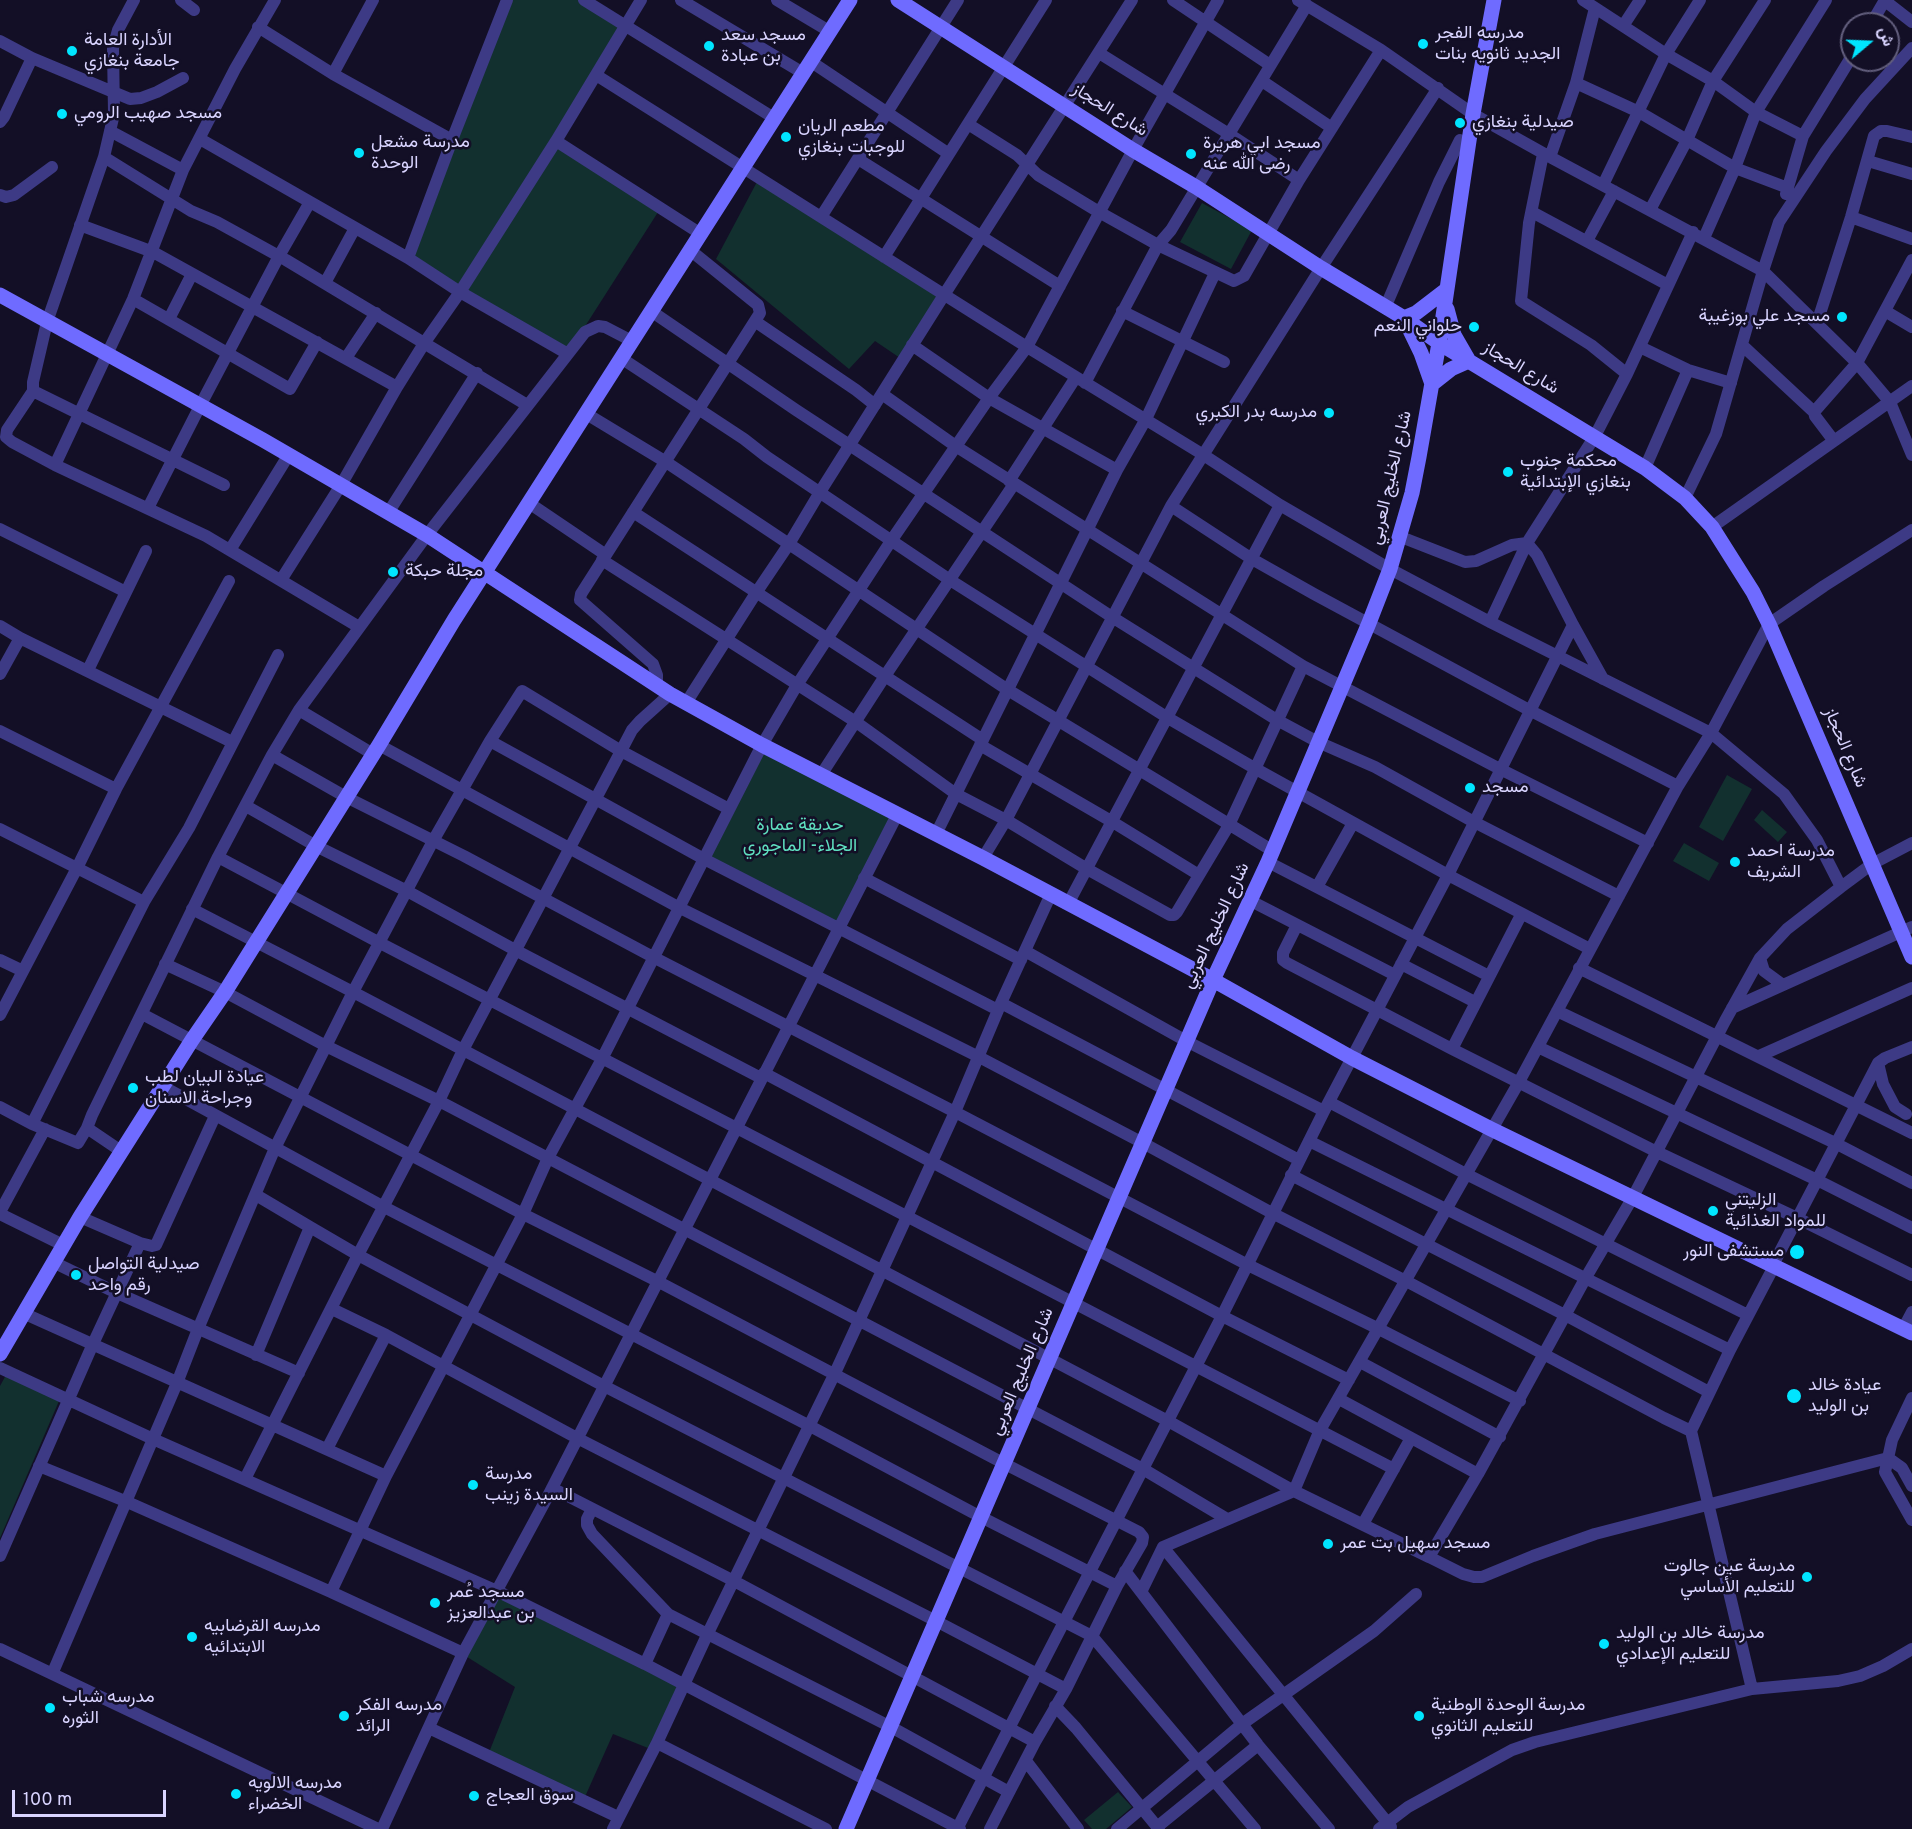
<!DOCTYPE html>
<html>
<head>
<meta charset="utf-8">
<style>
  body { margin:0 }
  #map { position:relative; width:1912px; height:1829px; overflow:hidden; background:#130f26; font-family:Overpass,Vazirmatn,sans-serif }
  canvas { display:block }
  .north { position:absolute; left:1840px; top:12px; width:60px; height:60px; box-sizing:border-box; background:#130f26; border:2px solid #625e7d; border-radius:50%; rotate:71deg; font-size:16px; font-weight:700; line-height:24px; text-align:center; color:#d9d4ff }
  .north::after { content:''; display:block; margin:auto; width:21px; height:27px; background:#00e5ff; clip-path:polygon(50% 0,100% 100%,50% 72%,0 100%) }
  .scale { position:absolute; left:12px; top:1790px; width:154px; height:27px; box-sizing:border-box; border:3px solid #d9d4ff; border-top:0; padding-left:8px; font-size:18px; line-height:21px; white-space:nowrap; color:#d9d4ff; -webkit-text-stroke:4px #130f26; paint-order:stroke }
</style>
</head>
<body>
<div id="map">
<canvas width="1912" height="1829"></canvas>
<div class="north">ش</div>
<div class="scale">100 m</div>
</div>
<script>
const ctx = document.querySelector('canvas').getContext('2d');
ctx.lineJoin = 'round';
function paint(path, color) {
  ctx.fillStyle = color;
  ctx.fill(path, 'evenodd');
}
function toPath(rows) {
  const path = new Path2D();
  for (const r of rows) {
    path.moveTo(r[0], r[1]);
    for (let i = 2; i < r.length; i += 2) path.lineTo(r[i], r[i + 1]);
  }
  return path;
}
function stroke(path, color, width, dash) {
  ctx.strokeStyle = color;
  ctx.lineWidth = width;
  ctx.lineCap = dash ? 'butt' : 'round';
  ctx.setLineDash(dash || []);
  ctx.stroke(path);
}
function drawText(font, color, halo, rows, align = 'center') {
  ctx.font = font + ' Overpass,Vazirmatn,sans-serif';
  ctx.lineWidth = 5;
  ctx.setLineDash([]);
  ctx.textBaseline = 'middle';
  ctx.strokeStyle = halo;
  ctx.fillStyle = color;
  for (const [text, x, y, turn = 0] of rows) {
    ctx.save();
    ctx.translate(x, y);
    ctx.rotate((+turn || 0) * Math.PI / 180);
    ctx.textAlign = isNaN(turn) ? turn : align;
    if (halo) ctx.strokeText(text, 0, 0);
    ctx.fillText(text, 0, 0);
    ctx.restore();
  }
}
paint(toPath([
  [507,0,584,0,624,26,460,291,409,258],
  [556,142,660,209,568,353,462,291],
  [758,180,944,301,903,360,875,341,849,369,716,259],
  [1202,203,1252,230,1231,269,1180,242],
  [762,745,896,815,838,928,704,859],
  [1727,775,1752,789,1723,841,1699,827],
  [1762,810,1787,832,1778,842,1754,820],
  [1684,843,1719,863,1709,881,1673,861],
  [6,1375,59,1401,0,1538,0,1386],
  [497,1591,683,1686,653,1750,613,1734,584,1799,488,1755,515,1687,464,1655],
  [1118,1792,1132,1807,1106,1829,1092,1829,1084,1820]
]), '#12302f');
stroke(toPath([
  [134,0,118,30,113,48,114,114,104,157,47,322,33,382,33,391,224,485],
  [181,0,194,10],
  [275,0,235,69,183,170,133,299,55,465,206,536,359,627],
  [584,0,774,118],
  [681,0,803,73],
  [777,0,829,31],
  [1173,0,1270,65],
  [1298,0,1381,50,1473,114,1550,157,1763,271,1857,363,1890,402,1912,455],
  [1583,0,1666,54,1713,81,1756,112,1803,136],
  [1884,0,1912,22],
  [1871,24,1885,0],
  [1623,26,1640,0],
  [258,27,333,74,452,140],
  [0,41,32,58,130,99,141,98,157,92,183,78],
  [1099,53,1229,134,1299,180],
  [810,61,949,154],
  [333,74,373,0],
  [596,75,1027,347,1202,454,1280,505,1390,569,1490,622,1711,733,1784,794,1817,840,1841,887],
  [1262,81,1332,128],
  [1576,83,1639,112,1735,168,1788,188],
  [0,122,4,117,32,58],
  [968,124,1017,155,1038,175,1099,212,1158,245,1234,281,1244,276,1299,180,1381,50],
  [110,131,183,170],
  [200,139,408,258,460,292,568,354],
  [556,141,701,234],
  [1543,154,1529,223,1521,301,1591,345,1627,374],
  [104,157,191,211,217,222,286,260,527,405],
  [1550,157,1576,83,1595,8],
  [858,159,1060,286],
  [1868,161,1912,174],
  [1603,185,1666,54,1700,0],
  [1786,194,1803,136,1852,56],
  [0,195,6,197,14,195,52,167],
  [1650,210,1687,140,1713,81,1765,0],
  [1532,212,1668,285],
  [821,217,958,0],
  [1851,217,1912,239],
  [80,225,153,252,397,387],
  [1704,238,1735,168,1756,112,1826,0],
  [1587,241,1614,191],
  [884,257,1046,0],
  [408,258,452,140,507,0],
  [325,283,355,228],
  [133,299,290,389,317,342],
  [1385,308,1439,182,1460,140],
  [651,311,796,410,1112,617,1277,720,1318,742,1375,767,1474,822,1619,896],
  [1122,311,1224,362],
  [1885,311,1912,327],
  [169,319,192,274],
  [756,322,856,390,875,405],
  [1817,323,1851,217,1874,136,1881,131,1887,131,1912,137],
  [912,345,989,398,1117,470],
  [1743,346,1814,412,1815,416,1834,441],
  [1640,347,1688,370,1731,383],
  [346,358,376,313],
  [621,358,744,439,767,457,950,580,1168,718,1256,769,1448,875,1590,949],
  [1085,383,1158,245,1171,230,1307,5],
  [33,391,7,430,6,437,12,442,55,465],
  [882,394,957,447,1303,666,1500,769,1648,843],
  [1814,412,1857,363,1912,260],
  [585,413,666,462,1008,690,1273,851],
  [1645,468,1688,370],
  [1009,481,1076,377],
  [1685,498,1716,434,1763,271,1779,222,1826,151,1865,99,1912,48],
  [529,503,606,555],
  [1171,506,1252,559,1314,594,1531,711,1678,786],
  [148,508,200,406,279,256,310,202],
  [633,512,983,740],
  [388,513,477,373],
  [1712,527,1912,386],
  [0,529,126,592],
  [1401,537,1465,562,1476,561,1512,545,1527,543,1490,622],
  [230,550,288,456],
  [602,560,856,722,956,794,1006,820,1087,869,1170,915,1174,915,1177,912,1229,825,1303,666],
  [281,580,341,485,397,387,425,342,460,292,556,141,641,0],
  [0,626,20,638,232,742],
  [88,670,146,551],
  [0,674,20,638],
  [1603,679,1573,625,1537,555,1527,543,1595,436,1627,374,1693,232],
  [657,685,657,675,653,664,580,600,581,594,760,313,758,305,690,250],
  [686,703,756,593,789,544,820,492,944,295,1132,0],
  [299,710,373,754],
  [0,731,116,789],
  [490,741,704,859,998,1010],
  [379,745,678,907,979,1057,1143,1143,1272,1213,1406,1281,1664,1418,1691,1431],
  [980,745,1111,821,1199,875],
  [272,755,346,797,464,856,653,957,955,1112,1248,1265,1379,1329,1520,1401],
  [821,775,885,676,1014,484],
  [246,806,316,846,407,891,517,951,761,1078],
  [0,829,144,902,189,828,278,655],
  [936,834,1117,470,1146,419,1215,273],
  [218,857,380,943,1394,1469],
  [983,858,1006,820,1171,506,1321,268,1438,88],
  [1268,862,1489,976],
  [864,878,1021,960],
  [1317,887,1353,823],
  [1249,900,1395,975],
  [1068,904,1280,505],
  [192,909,353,992,1168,1421,1294,1491,1319,1432,1519,1082,1678,786,1711,733,1769,624,1824,586,1912,530],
  [1297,925,1283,953,1283,960,1287,963,1452,1049,1657,1152,1797,1218,1912,1275],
  [1025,951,1188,1042,1324,1111],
  [1760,958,1764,971,1783,985],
  [0,960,23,971],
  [165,964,225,992,326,1046,439,1101,548,1158,1143,1469,1227,1519],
  [1401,964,1475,1002],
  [1579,968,1912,1133],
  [1001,1003,1299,1160],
  [1732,1008,1912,927],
  [1557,1011,1835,1143,1912,1183],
  [142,1014,523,1214,657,1281,1005,1464,1139,1532,1143,1537,1142,1543,1117,1586,1066,1689,1035,1742,990,1829],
  [0,1015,77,868,116,789,229,581],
  [1538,1047,1817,1180,1912,1228],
  [1452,1049,1521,915],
  [1759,1056,1912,988],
  [1878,1063,1883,1084,1895,1107,1906,1114],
  [764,1073,1222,1316,1349,1380],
  [162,1086,384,1207,808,1425,981,1517,1117,1586],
  [1329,1102,1466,1174,1748,1315],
  [0,1107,32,1124,78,1143,87,1128],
  [32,1124,144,902],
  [1309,1141,1730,1350],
  [121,1151,87,1128,92,1115,218,857,272,755,299,710,427,535,585,332,598,326,605,327,632,341],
  [1291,1175,1565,1315,1709,1392],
  [256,1195,310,1227,256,1355],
  [0,1212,45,1129],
  [0,1214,63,1245],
  [80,1217,140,1243,152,1246,156,1245,215,1116],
  [310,1227,358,1255,604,1386,1092,1636,1255,1829],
  [53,1262,117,1293,299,1373],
  [1773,1265,1878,1063,1885,1058,1912,1047],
  [332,1309,386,1335,577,1438,936,1621,1066,1689],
  [23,1313,386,1476],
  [1903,1329,1912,1312],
  [1360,1362,1500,1437],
  [0,1368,153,1439,497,1591,645,1664,960,1829],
  [1912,1398,1892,1440,1885,1472,1912,1520],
  [1339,1399,1478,1474],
  [327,1449,386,1335],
  [1888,1458,1902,1468,1912,1486],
  [39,1466,125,1501,331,1592],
  [245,1479,358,1255,439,1101,463,1050,621,751,632,730,640,721,670,694],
  [552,1488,734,1581,1035,1742],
  [592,1509,587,1519,587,1525,592,1534,668,1614,891,1727,1009,1792],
  [1363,1524,1411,1438],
  [1163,1547,1391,1827],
  [0,1556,92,1346,140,1243],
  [1429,1557,1463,1574,1474,1577,1482,1577,1533,1556,1595,1534,1888,1458],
  [1125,1571,1258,1745,1329,1829],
  [1141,1592,1163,1547,1294,1491,1429,1557,1478,1474,1585,1279,1633,1197,1725,1021,1760,958,1787,929,1841,887,1872,864,1912,843],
  [0,1649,378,1829],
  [463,1653,331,1592,386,1476,523,1214,548,1158,603,1057,762,745,797,685,891,541,989,398,1027,347,1133,150,1218,0],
  [645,1664,668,1614],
  [53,1672,177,1383,198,1329,275,1148,353,992,433,841,490,741,522,691,621,751,729,809],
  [1752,1689,1691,1431,1730,1350,1771,1272],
  [1055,1706,1076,1728,1159,1829],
  [429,1728,618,1817],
  [657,1743,826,1829],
  [1026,1761,1078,1829],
  [1157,1827,1258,1745],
  [382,1829,463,1653,548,1496,897,815],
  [613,1829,657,1743,708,1633,835,1373,955,1112,1001,1003,1051,894],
  [957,1829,1222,1316,1324,1111,1448,875,1573,625],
  [1117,1829,1242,1724,1374,1631,1416,1594],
  [1379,1829,1408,1807,1437,1791,1512,1750,1535,1742,1752,1689,1838,1681,1860,1676,1883,1666,1912,1649]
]), '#3d3a85', 12);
stroke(toPath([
  [898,0,1133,150,1196,187,1321,268,1404,318,1439,343,1645,468,1685,498,1712,527,1753,592,1769,624,1912,957],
  [1446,290,1416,313,1404,318,1421,353,1432,384,1451,369,1469,361,1454,335,1447,309],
  [0,295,263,440,427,535,670,694,762,745,983,858,1213,980,1352,1058,1491,1129,1912,1333],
  [0,1354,80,1217,192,1040,225,992,379,745,454,620,850,0],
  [846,1829,1213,980,1268,862,1369,623,1390,569,1412,493,1419,457,1439,343,1473,114,1494,0]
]), '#6f6bff', 15);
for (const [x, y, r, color] of [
  [1423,44,6,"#00e5ff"],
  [709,46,6,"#00e5ff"],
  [72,51,6,"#00e5ff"],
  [62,114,6,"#00e5ff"],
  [1460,123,6,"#00e5ff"],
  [786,137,6,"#00e5ff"],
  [359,153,6,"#00e5ff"],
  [1191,154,6,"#00e5ff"],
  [1842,317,6,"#00e5ff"],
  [1474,327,6,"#00e5ff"],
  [1329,413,6,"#00e5ff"],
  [1508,472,6,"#00e5ff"],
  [393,572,6,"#00e5ff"],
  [1470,788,6,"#00e5ff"],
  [1735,862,6,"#00e5ff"],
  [133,1088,6,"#00e5ff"],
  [1713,1211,6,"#00e5ff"],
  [1797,1252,8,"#00e5ff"],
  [76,1275,6,"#00e5ff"],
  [1794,1396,8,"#00e5ff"],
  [473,1485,6,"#00e5ff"],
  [1328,1544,6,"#00e5ff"],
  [1807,1577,6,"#00e5ff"],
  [435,1603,6,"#00e5ff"],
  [192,1637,6,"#00e5ff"],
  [1604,1644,6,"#00e5ff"],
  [50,1708,6,"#00e5ff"],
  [344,1716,6,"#00e5ff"],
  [1419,1716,6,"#00e5ff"],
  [236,1794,6,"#00e5ff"],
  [474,1796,6,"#00e5ff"]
]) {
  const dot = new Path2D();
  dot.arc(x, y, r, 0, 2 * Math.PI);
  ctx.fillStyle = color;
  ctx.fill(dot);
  stroke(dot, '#130f26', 2);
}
drawText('18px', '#d9d4ff', '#130f26', [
  ["مدرسه الفجر",1435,34],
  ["الجديد ثانويه بنات",1435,55],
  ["مسجد سعد",721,36],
  ["بن عبادة",721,57],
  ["الأدارة العامة",84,41],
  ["جامعة بنغازي",84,62],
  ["مسجد صهيب الرومي",74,114],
  ["صيدلية بنغازي",1472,123],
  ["مطعم الريان",798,127],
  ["للوجبات بنغازي",798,148],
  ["مدرسة مشعل",371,143],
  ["الوحدة",371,164],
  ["مسجد ابي هريرة",1203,144],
  ["رضى الله عنه",1203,165],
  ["مسجد علي بوزغيبة",1830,317,"right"],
  ["حلواني النعم",1462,327,"right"],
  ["مدرسه بدر الكبري",1317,413,"right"],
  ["محكمة جنوب",1520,462],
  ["بنغازي الإبتدائية",1520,483],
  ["مجلة حبكة",405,572],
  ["مسجد",1482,788],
  ["مدرسة احمد",1747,852],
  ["الشريف",1747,873],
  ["عيادة البيان لطب",145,1078],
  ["وجراحة الاسنان",145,1099],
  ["الزليتني",1725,1201],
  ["للمواد الغذائية",1725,1222],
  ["مستشفى النور",1784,1252,"right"],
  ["صيدلية التواصل",88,1265],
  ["رقم واحد",88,1286],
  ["عيادة خالد",1808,1386],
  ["بن الوليد",1808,1407],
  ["مدرسة",485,1475],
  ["السيدة زينب",485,1496],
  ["مسجد سهيل بت عمر",1340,1544],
  ["مدرسة عين جالوت",1795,1567,"right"],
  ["للتعليم الأساسي",1795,1588,"right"],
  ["مسجد عُمر",447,1593],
  ["بن عبدالعزيز",447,1614],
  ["مدرسه القرضابيه",204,1627],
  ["الابتدائيه",204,1648],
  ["مدرسة خالد بن الوليد",1616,1634],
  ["للتعليم الإعدادي",1616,1655],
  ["مدرسه شباب",62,1698],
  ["الثوره",62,1719],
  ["مدرسه الفكر",356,1706],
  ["الرائد",356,1727],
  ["مدرسة الوحدة الوطنية",1431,1706],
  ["للتعليم الثانوي",1431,1727],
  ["مدرسه الالويه",248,1784],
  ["الخضراء",248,1805],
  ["سوق العجاج",486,1796]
], 'left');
drawText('18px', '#d9d4ff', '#130f26', [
  ["شارع الحجاز",1109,111,32],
  ["شارع الحجاز",1520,369,31],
  ["شارع الخليج العربي",1392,478,-77],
  ["شارع الحجاز",1844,748,67],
  ["شارع الخليج العربي",1217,926,-65],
  ["شارع الخليج العربي",1023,1372,-67]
]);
drawText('18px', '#5fe0c0', '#130f26', [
  ["حديقة عمارة",800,826],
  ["الجلاء- الماجوري",800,847]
]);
</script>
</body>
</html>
